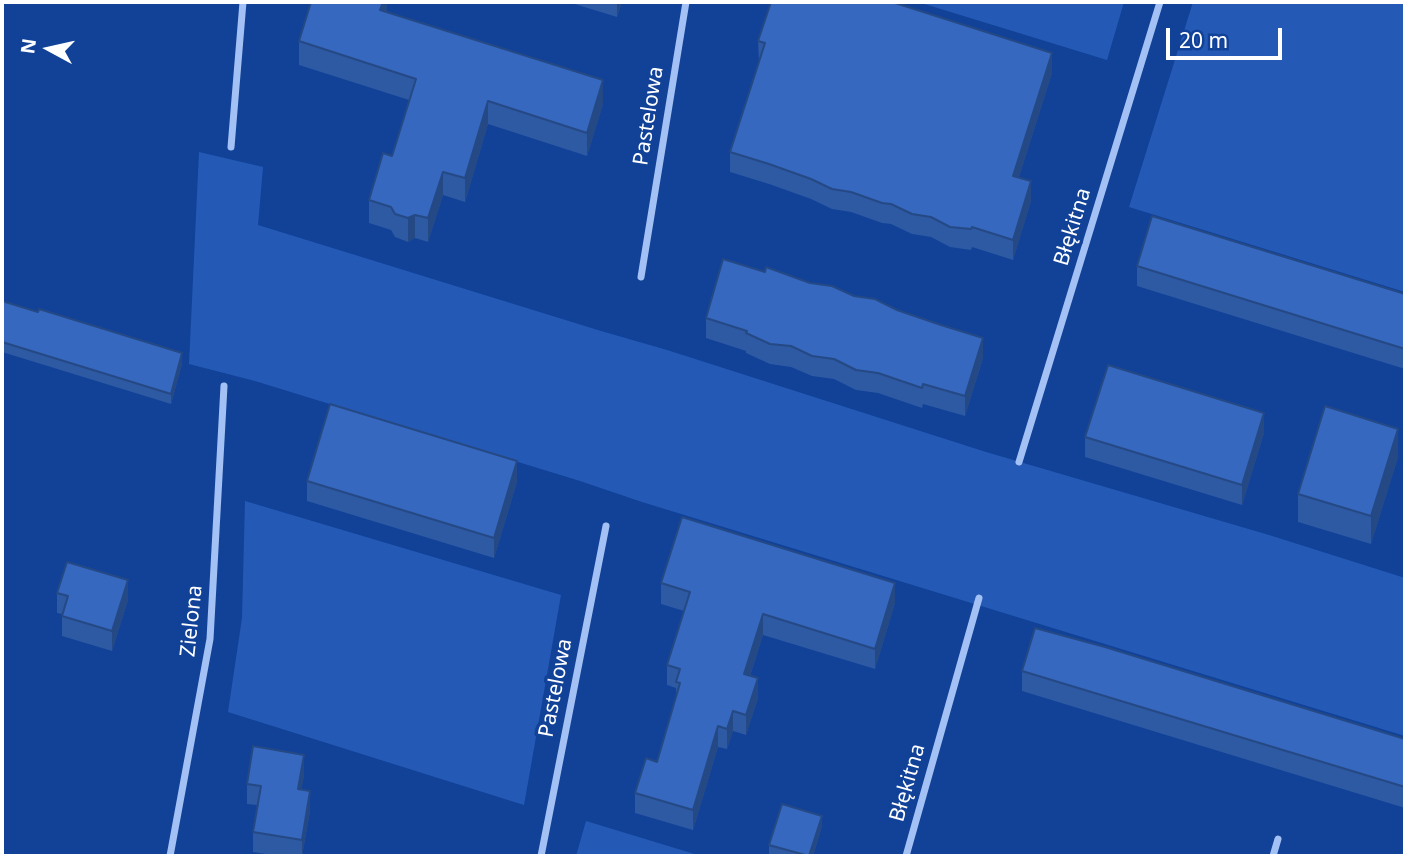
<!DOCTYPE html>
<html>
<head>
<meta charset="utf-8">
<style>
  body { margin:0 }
  #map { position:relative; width:1407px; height:858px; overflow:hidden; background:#114298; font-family:"Noto Sans",sans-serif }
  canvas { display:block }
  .frame { position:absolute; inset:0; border:4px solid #fff; pointer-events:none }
  .north { position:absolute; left:14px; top:14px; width:70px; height:70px; -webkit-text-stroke:5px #114298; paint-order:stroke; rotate:278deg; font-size:19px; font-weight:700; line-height:28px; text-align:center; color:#fff }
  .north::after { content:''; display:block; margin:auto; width:24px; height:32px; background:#fff; clip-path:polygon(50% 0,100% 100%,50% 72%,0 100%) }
  .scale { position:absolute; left:1166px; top:28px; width:116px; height:32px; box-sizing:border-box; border:4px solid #fff; border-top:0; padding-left:9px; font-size:21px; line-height:24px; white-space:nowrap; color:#fff; -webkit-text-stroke:5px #114298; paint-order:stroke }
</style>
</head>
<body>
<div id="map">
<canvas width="1407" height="858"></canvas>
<div class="frame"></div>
<div class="north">N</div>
<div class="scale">20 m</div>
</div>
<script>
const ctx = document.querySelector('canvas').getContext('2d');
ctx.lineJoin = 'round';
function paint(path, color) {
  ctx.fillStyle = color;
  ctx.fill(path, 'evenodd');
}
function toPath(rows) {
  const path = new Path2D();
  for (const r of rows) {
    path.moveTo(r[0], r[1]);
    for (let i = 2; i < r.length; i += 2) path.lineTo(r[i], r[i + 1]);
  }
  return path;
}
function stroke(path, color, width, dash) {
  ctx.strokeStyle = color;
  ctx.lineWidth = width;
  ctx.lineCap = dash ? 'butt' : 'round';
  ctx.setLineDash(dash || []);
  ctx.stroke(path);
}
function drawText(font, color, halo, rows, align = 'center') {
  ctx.font = font + ' "Noto Sans",sans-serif';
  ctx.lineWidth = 7;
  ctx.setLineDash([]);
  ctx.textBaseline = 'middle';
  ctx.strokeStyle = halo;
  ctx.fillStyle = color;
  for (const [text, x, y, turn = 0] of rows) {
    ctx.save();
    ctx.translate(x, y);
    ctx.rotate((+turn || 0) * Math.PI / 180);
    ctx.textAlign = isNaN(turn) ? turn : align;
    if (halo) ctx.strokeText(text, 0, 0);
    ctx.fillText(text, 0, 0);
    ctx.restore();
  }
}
paint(toPath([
  [918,2,1124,2,1107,60],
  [1193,2,1405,2,1405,292,1129,207],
  [199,152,263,167,258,225,601,331,667,350,986,452,1269,535,1405,578,1405,736,642,502,580,481,255,381,189,364],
  [245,501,561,595,524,805,228,712,242,618],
  [586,821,701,856,576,856]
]), '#245ab6');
stroke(toPath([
  [231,147,243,2],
  [641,277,686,2],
  [1019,462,1160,2],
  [170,856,210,639,224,386],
  [541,856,606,526],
  [906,856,979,598],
  [1273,856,1278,839]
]), '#a3c1f4', 7);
paint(toPath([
  [387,2,387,12,603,104,587,156,488,124,465,202,443,195,428,242,415,238,408,242,395,237,391,230,369,223,369,200,392,156,409,100,299,65,299,41],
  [568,2,622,2,617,17],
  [758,41,1052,73,1019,177,1031,201,1013,260,972,247,971,250,950,247,931,237,912,234,891,224,882,223,851,212,832,209,811,199,769,184,730,172,730,152,759,62],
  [1137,266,1405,294,1405,369,1137,286],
  [765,272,810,283,983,358,965,416,923,404,922,408,878,393,856,390,834,379,812,376,791,367,770,364,746,353,746,351,706,338,706,318],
  [2,301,182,364,171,404,2,352],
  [1264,433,1242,505,1085,457,1085,437],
  [1398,457,1371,544,1298,522,1298,494],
  [307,481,517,482,494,558,307,501],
  [661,583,895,603,875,669,763,635,750,676,758,698,746,735,733,731,727,749,718,747,693,830,635,813,635,793,657,762,676,698,676,688,667,685,667,665,684,611,661,604],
  [57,593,128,600,112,651,62,636,62,614,57,613],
  [1022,671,1405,739,1405,808,1022,691],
  [304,775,301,790,310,811,302,856,278,856,253,852,253,832,257,805,247,804,247,784],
  [822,826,813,856,772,856,769,855,769,845]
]), '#2e59a3');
paint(toPath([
  [383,2,387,2,387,11,380,10],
  [617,2,622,2,617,17],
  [1052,53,1052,73,1013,196,1013,176],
  [603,80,603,104,587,156,587,133],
  [488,101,488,124,465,202,465,178],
  [443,172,443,195,428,242,428,218],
  [1031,181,1031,201,1013,260,1013,240],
  [415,215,415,238,408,242,408,218],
  [983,338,983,358,965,416,965,396],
  [182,353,182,364,171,404,171,394],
  [1264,413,1264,433,1242,505,1242,485],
  [1398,429,1398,457,1371,544,1371,516],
  [517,461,517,482,494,558,494,538],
  [128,580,128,600,112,651,112,631],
  [895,583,895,603,875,669,875,649],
  [763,614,763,635,744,694,744,674],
  [758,678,758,698,746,735,746,715],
  [733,711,733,731,727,749,727,729],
  [718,726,718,747,693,830,693,810],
  [304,755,304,775,298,809,298,789],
  [310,791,310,811,302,856,302,840],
  [822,816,822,826,813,856,809,856]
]), '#254985');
const building = toPath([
  [311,2,383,2,380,10,603,80,587,133,488,101,465,178,443,172,428,218,415,215,408,218,395,214,391,207,369,200,383,153,392,156,416,79,299,41,311,2],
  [771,2,892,2,1052,53,1013,176,1031,181,1013,240,972,227,971,229,950,227,931,217,912,214,891,204,882,203,851,192,832,189,811,179,769,164,730,152,765,43,758,41,771,2],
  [1152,216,1405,294,1405,349,1137,266,1152,216],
  [723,259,765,272,766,267,810,283,832,286,854,296,875,299,897,310,941,325,983,338,965,396,923,384,922,388,878,373,856,370,834,359,812,356,791,346,770,344,746,333,747,331,706,318,723,259],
  [2,301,38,312,39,309,182,353,171,394,2,342,2,301],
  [1108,365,1264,413,1242,485,1085,437,1108,365],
  [330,404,517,461,494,538,307,481,330,404],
  [1325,406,1398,429,1371,516,1298,494,1325,406],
  [682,517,895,583,875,649,763,614,744,674,758,678,746,715,733,711,727,729,718,726,693,810,635,793,646,758,657,762,680,683,676,682,680,669,667,665,690,592,661,583,682,517],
  [67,562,128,580,112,631,62,616,68,596,57,593,67,562],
  [1035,628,1105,647,1405,739,1405,787,1022,671,1035,628],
  [253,746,304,755,298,789,310,791,302,840,253,832,261,786,247,784,253,746],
  [782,804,822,816,809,856,769,845,782,804]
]);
paint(building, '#3568be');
stroke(building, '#254985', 2);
drawText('21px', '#fff', '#114298', [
  ["Pastelowa",649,116,-81],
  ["Błękitna",1073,227,-73],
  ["Zielona",192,621,-84],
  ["Pastelowa",556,688,-79],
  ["Błękitna",908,783,-74]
]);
</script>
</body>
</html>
